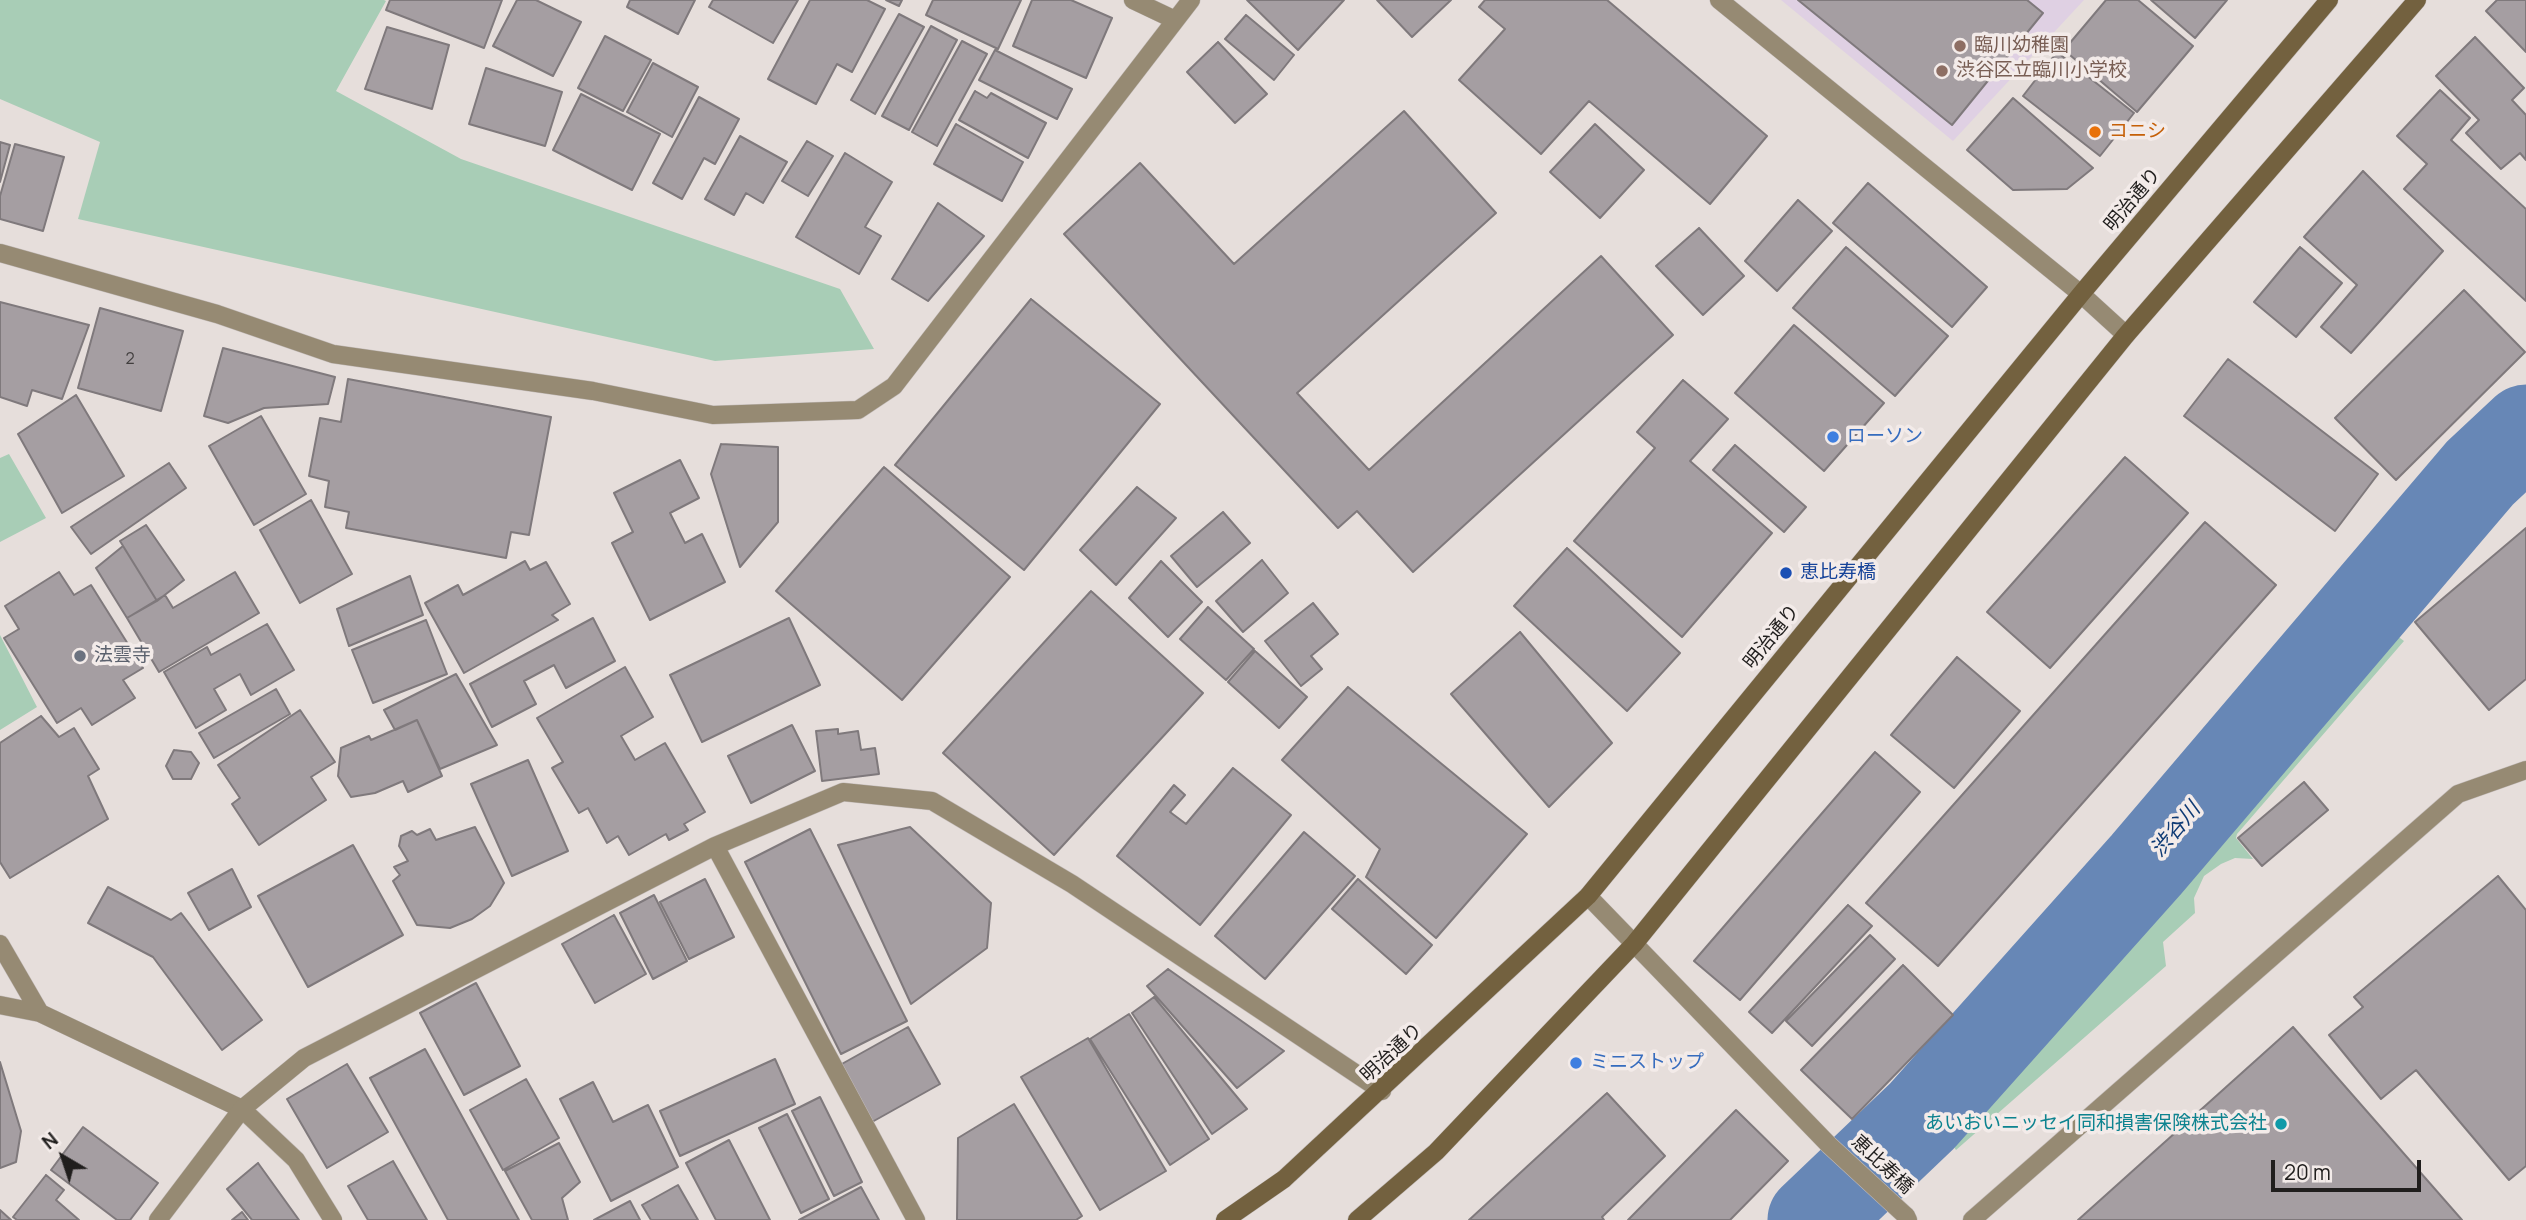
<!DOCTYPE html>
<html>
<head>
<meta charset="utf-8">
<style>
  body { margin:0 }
  #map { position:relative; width:2526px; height:1220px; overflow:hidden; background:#e6dedb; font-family:Manrope,sans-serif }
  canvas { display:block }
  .north { position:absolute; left:28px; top:1122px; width:70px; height:70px; -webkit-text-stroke:5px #f3ebe9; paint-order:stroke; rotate:321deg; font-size:19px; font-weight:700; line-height:28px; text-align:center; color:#201e1d }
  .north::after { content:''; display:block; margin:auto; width:24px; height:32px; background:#201e1d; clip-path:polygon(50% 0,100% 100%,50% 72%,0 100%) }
  .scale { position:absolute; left:2271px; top:1160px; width:150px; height:32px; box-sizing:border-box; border:4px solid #201e1d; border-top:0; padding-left:9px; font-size:21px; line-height:24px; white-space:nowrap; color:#201e1d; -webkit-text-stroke:5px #f3ebe9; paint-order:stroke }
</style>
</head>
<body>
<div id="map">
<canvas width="2526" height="1220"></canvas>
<div class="north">N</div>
<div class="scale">20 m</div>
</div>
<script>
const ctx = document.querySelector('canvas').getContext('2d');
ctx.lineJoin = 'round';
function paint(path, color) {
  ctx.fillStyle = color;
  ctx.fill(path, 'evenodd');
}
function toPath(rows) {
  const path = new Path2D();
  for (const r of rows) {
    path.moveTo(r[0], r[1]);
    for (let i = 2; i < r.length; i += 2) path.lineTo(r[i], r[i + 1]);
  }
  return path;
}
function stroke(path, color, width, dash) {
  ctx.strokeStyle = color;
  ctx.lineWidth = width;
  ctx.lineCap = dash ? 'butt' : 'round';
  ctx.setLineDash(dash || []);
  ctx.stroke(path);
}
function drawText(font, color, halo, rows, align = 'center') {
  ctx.font = font + ' Manrope,"Noto Sans JP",sans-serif';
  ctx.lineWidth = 7;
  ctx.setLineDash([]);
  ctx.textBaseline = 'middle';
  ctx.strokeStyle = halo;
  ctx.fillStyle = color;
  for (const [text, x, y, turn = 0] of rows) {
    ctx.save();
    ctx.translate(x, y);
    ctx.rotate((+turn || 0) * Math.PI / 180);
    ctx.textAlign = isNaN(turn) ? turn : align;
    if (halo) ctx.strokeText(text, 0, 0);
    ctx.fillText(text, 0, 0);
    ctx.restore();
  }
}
paint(toPath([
  [1781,0,2084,0,1953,141]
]), '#dfd0e3');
paint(toPath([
  [0,0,384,0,386,1,336,91,461,159,840,289,874,349,715,361,78,219,100,142,0,99],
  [9,454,46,518,0,542,0,458],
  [0,635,37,707,0,730],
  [2396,635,2404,641,2237,834,2236,838,2253,859,2235,858,2221,864,2204,876,2194,898,2195,913,2163,942,2166,966,1956,1150,1951,1143]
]), '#a8cdb6');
stroke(toPath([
  [1813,1220,1922,1116,2146,865,2480,473,2526,430]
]), '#6787b6', 91);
const building = toPath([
  [390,0,502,0,484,48,386,10,390,0],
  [517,0,536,0,581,22,553,76,493,46,517,0],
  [630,0,695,0,678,34,627,7,630,0],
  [713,0,798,0,773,43,709,7,713,0],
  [810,0,867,0,885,9,852,72,837,64,816,104,768,79,810,0],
  [886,0,902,0,899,6,886,0],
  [933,0,1021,0,998,49,926,15,933,0],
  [1032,0,1071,0,1112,18,1086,78,1013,46,1032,0],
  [1247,0,1344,0,1298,50,1247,0],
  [1377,0,1451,0,1412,37,1377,0],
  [1485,0,1607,0,1767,136,1710,204,1589,101,1541,154,1459,80,1505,29,1479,7,1485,0],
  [1798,0,2027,0,2043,13,1952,125,1798,0],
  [2106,0,2138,0,2193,46,2137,112,2064,50,2106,0],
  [2151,0,2227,0,2195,38,2151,0],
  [2497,0,2526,0,2526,52,2486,11,2497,0],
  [899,14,924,27,875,114,851,100,899,14],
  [1246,15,1294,55,1274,80,1225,39,1246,15],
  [931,26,957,40,909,130,882,116,931,26],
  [387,27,449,45,432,109,365,89,387,27],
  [605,36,651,60,623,111,578,88,605,36],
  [2475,37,2524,88,2512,100,2526,115,2526,160,2520,153,2501,169,2466,133,2479,120,2436,76,2475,37],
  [962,41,987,54,937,146,912,132,962,41],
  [1218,42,1267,94,1235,123,1187,72,1218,42],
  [995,50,1072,89,1057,119,979,80,995,50],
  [2057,52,2134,113,2100,156,2023,96,2057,52],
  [653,63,698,87,672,137,627,112,653,63],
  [486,68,562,92,545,146,469,124,486,68],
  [2440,90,2470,118,2451,140,2526,209,2526,301,2404,189,2427,164,2397,136,2440,90],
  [975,91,987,98,991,93,1046,123,1028,158,959,120,975,91],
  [581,94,660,134,632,190,553,150,581,94],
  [699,97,739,119,715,164,704,158,682,199,653,183,699,97],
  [2013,98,2093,168,2067,189,2013,190,1967,150,2013,98],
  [1404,111,1496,213,1297,393,1369,470,1601,256,1673,335,1413,572,1357,511,1338,528,1064,234,1140,163,1234,264,1404,111],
  [956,124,1023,162,1002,201,934,164,956,124],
  [1595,124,1644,170,1600,218,1550,172,1595,124],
  [740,136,787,162,763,203,746,193,734,215,705,199,740,136],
  [807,141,833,156,808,196,782,181,807,141],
  [0,142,10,145,0,182,0,142],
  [15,144,64,157,43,231,0,219,0,196,15,144],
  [845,153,892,182,865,227,881,236,859,274,796,237,845,153],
  [2363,171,2443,251,2351,353,2321,327,2357,285,2304,237,2363,171],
  [1868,183,1987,287,1952,327,1833,223,1868,183],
  [1798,200,1832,231,1777,291,1745,261,1798,200],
  [938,203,984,236,928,301,892,279,938,203],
  [1699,228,1744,276,1703,315,1656,266,1699,228],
  [1846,247,1948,336,1895,396,1793,308,1846,247],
  [2300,247,2342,283,2296,337,2254,302,2300,247],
  [2464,290,2525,352,2396,480,2335,418,2464,290],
  [1031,299,1160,404,1024,570,895,465,1031,299],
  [0,302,89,325,62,399,32,390,27,406,0,397,0,302],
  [100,308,183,331,161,411,78,388,100,308],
  [1794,325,1884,403,1824,471,1735,393,1794,325],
  [223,348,335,377,328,404,264,408,228,423,204,416,223,348],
  [2228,359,2378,474,2335,531,2184,416,2228,359],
  [348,379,551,417,529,535,511,532,506,558,346,528,349,512,325,507,329,481,309,476,320,418,341,422,348,379],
  [1683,380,1728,419,1690,461,1772,533,1682,637,1574,541,1655,448,1637,432,1683,380],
  [76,395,124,476,62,513,18,434,76,395],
  [261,416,306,494,254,525,209,446,261,416],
  [721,444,778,447,778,522,740,567,711,474,721,444],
  [1735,445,1806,507,1784,532,1713,470,1735,445],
  [2125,457,2188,513,2050,668,1987,612,2125,457],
  [680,460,699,498,670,513,685,543,702,534,725,582,650,620,612,543,633,532,614,493,680,460],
  [169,463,186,488,91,554,71,527,169,463],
  [884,467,1010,577,902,700,776,591,884,467],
  [1137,487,1176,518,1116,585,1080,550,1137,487],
  [311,500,352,574,300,603,260,530,311,500],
  [1223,512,1250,543,1197,587,1171,556,1223,512],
  [2205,522,2276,585,1938,966,1866,903,2205,522],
  [146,525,184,580,157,601,120,541,146,525],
  [2526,528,2526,679,2489,710,2415,622,2526,528],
  [123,546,157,601,127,618,96,568,123,546],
  [1567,548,1680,653,1627,711,1514,606,1567,548],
  [1262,560,1288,593,1243,632,1216,601,1262,560],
  [525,561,530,570,546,562,570,604,552,615,558,620,464,673,425,603,458,585,463,595,525,561],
  [1161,561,1202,602,1168,637,1129,598,1161,561],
  [59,572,74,595,91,585,143,668,123,680,135,698,92,725,81,708,57,723,4,638,19,629,5,606,59,572],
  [235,572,259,613,159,672,127,618,165,595,173,608,235,572],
  [410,576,423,615,349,646,337,609,410,576],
  [1091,591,1203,693,1054,855,943,753,1091,591],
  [1313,603,1338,634,1311,656,1322,669,1301,686,1265,641,1313,603],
  [1208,607,1254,649,1226,680,1180,639,1208,607],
  [593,618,615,661,566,688,554,665,524,681,536,704,492,727,470,684,593,618],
  [789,618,820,685,702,742,670,675,789,618],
  [426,620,447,674,373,703,352,650,426,620],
  [267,624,294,670,251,695,240,674,214,689,226,710,196,728,164,672,207,647,211,655,267,624],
  [1520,632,1612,743,1549,807,1451,694,1520,632],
  [1255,651,1307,697,1279,728,1228,682,1255,651],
  [1957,657,2020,711,1954,788,1891,735,1957,657],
  [625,667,653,717,621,736,635,760,665,743,705,812,684,824,688,830,669,840,666,834,629,855,618,836,607,843,588,808,579,813,552,768,563,762,537,718,625,667],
  [456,674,497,745,440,769,417,720,395,730,384,710,456,674],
  [1348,687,1527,834,1436,938,1366,877,1380,849,1282,760,1348,687],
  [276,689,290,714,214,758,199,733,276,689],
  [300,710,335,762,311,777,326,800,259,845,232,804,240,798,218,765,300,710],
  [41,716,59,737,74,728,99,769,88,776,108,819,10,878,0,862,0,743,41,716],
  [417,720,442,776,408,792,403,781,375,793,351,797,338,776,341,748,369,736,371,740,417,720],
  [792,725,815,771,751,803,728,756,792,725],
  [838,729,838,734,858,731,861,750,875,748,879,774,822,781,816,731,838,729],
  [174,750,191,752,199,763,191,779,173,779,166,766,174,750],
  [1875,752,1920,792,1740,1000,1694,961,1875,752],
  [528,760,568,851,512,876,471,784,528,760],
  [1233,768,1291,815,1200,925,1117,856,1174,785,1185,795,1170,812,1186,824,1233,768],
  [2304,782,2328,810,2262,866,2238,838,2304,782],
  [475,827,504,883,490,906,472,919,450,928,417,925,393,881,400,875,394,867,408,861,399,846,401,836,412,831,417,835,430,829,436,840,475,827],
  [910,827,991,903,987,948,911,1004,838,845,910,827],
  [810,829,907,1021,841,1054,745,862,810,829],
  [1304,832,1355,876,1265,979,1215,936,1304,832],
  [353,845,403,935,308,987,258,896,353,845],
  [232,869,251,907,209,930,188,893,232,869],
  [2498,876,2526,910,2526,1166,2509,1180,2416,1070,2381,1099,2329,1035,2363,1007,2354,997,2498,876],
  [705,879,734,937,689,959,660,902,705,879],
  [1358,879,1432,945,1406,974,1332,909,1358,879],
  [108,887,171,920,181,913,262,1020,222,1050,153,957,88,923,108,887],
  [654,895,687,961,653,979,620,913,654,895],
  [1848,905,1872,926,1772,1033,1749,1012,1848,905],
  [614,915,646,974,595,1003,562,944,614,915],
  [1870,935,1895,959,1812,1046,1786,1021,1870,935],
  [1903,965,1953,1015,1852,1119,1801,1070,1903,965],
  [1168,969,1284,1051,1237,1088,1147,986,1168,969],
  [476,983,520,1066,464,1095,420,1013,476,983],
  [1154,997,1247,1109,1212,1134,1132,1013,1154,997],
  [1129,1014,1209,1139,1170,1165,1090,1039,1129,1014],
  [908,1027,940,1084,872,1122,840,1065,908,1027],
  [2293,1027,2462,1220,2078,1220,2293,1027],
  [1088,1038,1166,1171,1100,1210,1021,1077,1088,1038],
  [425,1049,519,1220,448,1220,370,1078,425,1049],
  [775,1059,795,1104,680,1156,660,1111,775,1059],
  [0,1062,21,1131,16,1162,0,1168,0,1062],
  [347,1064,388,1132,327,1168,287,1099,347,1064],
  [526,1079,559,1138,503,1170,470,1110,526,1079],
  [593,1082,613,1122,648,1105,678,1167,611,1201,560,1099,593,1082],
  [1607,1093,1665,1156,1602,1217,1604,1220,1469,1220,1607,1093],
  [820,1097,862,1182,834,1196,792,1111,820,1097],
  [1014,1104,1082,1216,1076,1220,957,1220,958,1138,1014,1104],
  [1736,1110,1788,1161,1730,1220,1628,1220,1736,1110],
  [787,1114,829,1199,801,1213,759,1128,787,1114],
  [83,1127,158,1183,130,1220,117,1220,51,1170,83,1127],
  [729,1140,770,1220,716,1220,686,1163,729,1140],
  [559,1143,580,1182,562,1198,568,1220,532,1220,505,1171,559,1143],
  [393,1161,427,1220,368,1220,348,1186,393,1161],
  [258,1163,299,1220,252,1220,227,1189,258,1163],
  [46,1175,64,1190,56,1200,79,1220,17,1220,13,1217,46,1175],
  [678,1185,698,1220,651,1220,642,1205,678,1185],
  [861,1187,879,1220,799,1220,861,1187],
  [630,1201,640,1220,594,1220,630,1201],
  [0,1210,11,1220,0,1220,0,1210],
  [242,1212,248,1220,232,1220,242,1212]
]);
paint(building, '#a59ea2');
stroke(building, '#7f797c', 2);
const pedestrian = toPath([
  [0,944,40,1013,242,1109],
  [0,1005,40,1013]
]);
const minor = toPath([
  [1133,0,1173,19],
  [0,253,217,314,333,354,593,391,713,415,858,410,894,386,1191,0],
  [715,846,916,1220],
  [1588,896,1829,1145,1906,1216],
  [242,1109,296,1160,333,1220],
  [158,1220,242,1109,304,1058,715,846,843,792,932,801,1072,884,1382,1091],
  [1972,1220,2458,794,2526,770]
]);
const tertiary = toPath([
  [1719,0,2081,294,2126,335],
  [1906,1216,1908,1220]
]);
const secondary = toPath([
  [1225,1220,1284,1179,1588,896,2081,294,2329,0],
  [1357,1220,1436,1152,1634,944,2126,335,2417,0]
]);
stroke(pedestrian, '#c2bbb9', 19);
stroke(minor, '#c2bbb9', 19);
stroke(tertiary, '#c2bbb9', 19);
stroke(secondary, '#c2bbb9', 19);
stroke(pedestrian, '#968a73', 18);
stroke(minor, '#968a73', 18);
stroke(tertiary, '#968a73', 18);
stroke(secondary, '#73613f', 18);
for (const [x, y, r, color] of [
  [1960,46,7,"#8d6e63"],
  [1942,71,7,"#8d6e63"],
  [2095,132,7,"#e8710a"],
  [1833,437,7,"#3f7fe0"],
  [1786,573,7,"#1a4fb4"],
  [80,656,7,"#6b7280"],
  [1576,1063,7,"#3f7fe0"],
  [2281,1124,7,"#0f9aa8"]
]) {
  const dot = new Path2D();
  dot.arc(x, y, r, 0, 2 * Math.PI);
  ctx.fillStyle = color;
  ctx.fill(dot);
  stroke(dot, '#f3ebe9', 2.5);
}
drawText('16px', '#413e3e', null, [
  ["2",130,360]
]);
drawText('19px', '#785e54', '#f3ebe9', [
  ["臨川幼稚園",1974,46],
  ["渋谷区立臨川小学校",1956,71]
], 'left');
drawText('19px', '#c56008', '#f3ebe9', [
  ["コニシ",2109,132]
], 'left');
drawText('19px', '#201e1d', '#f3ebe9', [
  ["明治通り",2133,200,-50],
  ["明治通り",1772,637,-51],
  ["明治通り",1392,1053,-43],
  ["恵比寿橋",1882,1165,43]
]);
drawText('19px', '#366cbe', '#f3ebe9', [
  ["ローソン",1847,437],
  ["ミニストップ",1590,1063]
], 'left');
drawText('19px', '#164399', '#f3ebe9', [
  ["恵比寿橋",1800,573]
], 'left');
drawText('19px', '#5b616d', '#f3ebe9', [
  ["法雲寺",94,656]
], 'left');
drawText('19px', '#0d838f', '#f3ebe9', [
  ["あいおいニッセイ同和損害保険株式会社",2267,1124]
], 'right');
drawText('italic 21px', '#0e3a74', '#f3ebe9', [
  ["渋谷川",2176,830,-50]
]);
</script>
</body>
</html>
